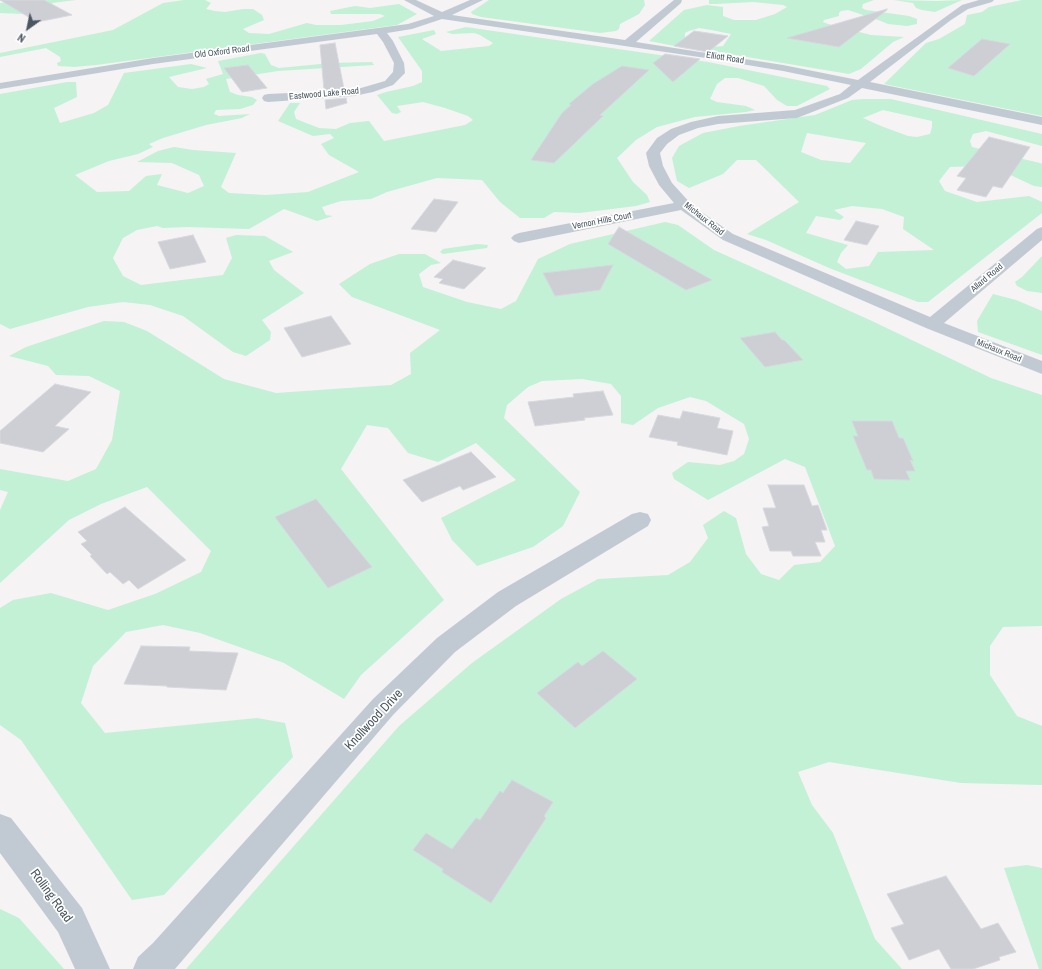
<!DOCTYPE html>
<html>
<head>
<meta charset="utf-8">
<style>
  body { margin:0 }
  #map { position:relative; width:1042px; height:969px; overflow:hidden; background:#f5f3f3; font-family:"Archivo Narrow",sans-serif }
  canvas { display:block }
  .north { position:absolute; left:8px; top:8px; width:40px; height:40px; -webkit-text-stroke:3px #fff; paint-order:stroke; rotate:213deg; font-size:11px; font-weight:700; line-height:16px; text-align:center; color:#4a5661 }
  .north::after { content:''; display:block; margin:auto; width:14px; height:18px; background:#4a5661; clip-path:polygon(50% 0,100% 100%,50% 72%,0 100%) }
</style>
</head>
<body>
<div id="map">
<canvas width="1042" height="969"></canvas>
<div class="north">N</div>
</div>
<script>
const ctx = document.querySelector('canvas').getContext('2d');
ctx.lineJoin = 'round';
function paint(path, color) {
  ctx.fillStyle = color;
  ctx.fill(path, 'evenodd');
}
function toPath(rows) {
  const path = new Path2D();
  for (const r of rows) {
    path.moveTo(r[0], r[1]);
    for (let i = 2; i < r.length; i += 2) path.lineTo(r[i], r[i + 1]);
  }
  return path;
}
function stroke(path, color, width, dash) {
  ctx.strokeStyle = color;
  ctx.lineWidth = width;
  ctx.lineCap = dash ? 'butt' : 'round';
  ctx.setLineDash(dash || []);
  ctx.stroke(path);
}
function drawText(font, color, halo, rows, align = 'center') {
  ctx.font = font + ' "Archivo Narrow",sans-serif';
  ctx.lineWidth = 3.5;
  ctx.setLineDash([]);
  ctx.textBaseline = 'middle';
  ctx.strokeStyle = halo;
  ctx.fillStyle = color;
  for (const [text, x, y, turn = 0] of rows) {
    ctx.save();
    ctx.translate(x, y);
    ctx.rotate((+turn || 0) * Math.PI / 180);
    ctx.textAlign = isNaN(turn) ? turn : align;
    if (halo) ctx.strokeText(text, 0, 0);
    ctx.fillText(text, 0, 0);
    ctx.restore();
  }
}
paint(toPath([
  [27,0,76,0,52,3,54,9,24,14,0,13,0,3],
  [184,0,205,0,211,3,206,9,215,11,225,12,243,9,253,9,262,15,264,20,243,29,249,33,269,34,307,23,316,25,341,25,373,21,385,16,380,14,331,14,330,11,355,6,370,8,399,4,417,14,397,25,96,65,74,67,58,66,57,63,61,61,60,57,46,48,0,57,0,53,113,30,163,3],
  [489,0,644,0,645,5,639,14,620,24,619,29,616,31,600,33,481,17,472,14,471,12],
  [709,0,874,0,863,4,862,8,866,10,909,16,917,19,917,24,907,26,888,24,881,21,848,10,841,11,839,13,839,16,824,20,823,22,828,24,871,35,904,37,893,42,861,69,849,74,723,53,711,50,712,47,723,46,731,34,711,30,699,28,689,31,685,33,685,38,690,43,684,46,675,46,649,41,684,10,707,5,723,7,723,16,734,20,756,20,775,14,787,7,783,5,753,2,716,4,709,4],
  [894,0,937,1,962,0,935,12,922,10,916,8,913,3],
  [1022,0,1042,0,1042,116,884,84,926,43,939,39,965,24,967,15,982,12,989,7],
  [466,27,708,62,827,86,830,89,797,106,787,106,777,100,764,86,738,78,725,78,717,84,710,99,717,102,746,106,755,110,746,112,695,117,657,127,636,140,617,158,633,182,647,195,650,202,636,206,580,213,554,212,544,218,520,218,500,202,482,180,437,178,387,192,371,199,341,201,322,207,326,215,333,216,317,221,284,209,249,229,188,227,163,228,157,226,137,230,123,238,113,258,123,276,141,285,223,275,232,258,226,238,236,235,265,236,293,252,269,261,274,270,304,293,262,320,271,332,270,340,246,356,233,352,183,316,150,305,123,302,88,307,10,329,0,324,0,94,67,82,76,82,77,97,54,108,60,123,94,113,108,105,124,73,191,64,207,68,169,77,178,87,192,89,204,87,209,84,206,79,223,74,218,61,261,53,265,54,271,65,279,68,331,63,372,62,374,65,278,71,226,79,230,92,238,95,252,97,257,100,253,105,240,109,216,110,214,114,219,116,250,114,242,118,206,125,163,138,149,144,153,147,138,154,109,161,75,175,97,192,129,191,146,176,162,174,157,185,188,193,204,186,199,175,172,163,137,162,158,151,174,147,193,150,236,153,221,187,229,193,266,195,308,192,359,172,329,155,321,144,334,138,330,134,313,136,278,121,290,103,300,103,294,112,296,119,319,128,336,129,350,123,369,121,384,141,465,125,473,120,468,116,445,108,423,102,397,106,401,112,397,114,392,113,377,95,386,92,413,86,422,82,422,71,398,37,434,30,436,34,422,39,441,51,489,46,493,43,480,35,474,33,452,34,446,32],
  [863,99,891,99,1042,134,1042,146,986,131,973,134,970,141,972,147,1040,163,1042,164,1042,187,1034,186,1004,172,978,166,950,167,939,181,945,191,977,202,1029,196,1042,202,1042,213,928,302,918,302,829,268,766,240,747,234,799,202,756,160,737,160,723,174,689,188,677,181,672,158,679,146,703,133,739,126,815,115,852,100],
  [883,110,932,121,932,127,930,134,917,137,908,136,881,126,863,118],
  [807,133,866,143,850,163,821,160,801,152],
  [852,206,882,209,904,217,903,229,934,250,878,252,869,266,846,269,837,262,841,253,848,245,806,233,816,216,840,220,844,217,834,210],
  [665,222,678,225,714,250,872,321,991,378,1042,395,1042,626,1003,627,990,646,990,675,1017,716,1042,726,1042,785,961,783,829,762,798,772,812,805,833,833,875,939,902,969,186,969,399,726,472,663,561,599,598,579,668,575,690,562,708,538,703,525,724,511,736,518,746,554,761,574,779,580,794,565,820,562,835,546,805,467,785,459,708,500,674,479,672,473,688,462,720,465,734,461,744,454,749,439,744,424,706,401,690,397,658,408,633,425,621,423,621,396,611,384,582,379,542,381,528,387,507,405,504,418,580,492,563,526,533,547,477,566,452,540,441,518,516,480,476,443,438,462,408,453,388,428,367,425,341,469,444,600,361,675,344,699,284,663,200,633,163,625,126,632,93,666,81,703,105,733,257,718,285,723,293,757,164,895,132,900,21,740,0,725,0,608,13,600,51,593,108,610,155,594,201,572,211,551,147,487,101,504,69,520,0,583,0,510,8,492,0,490,0,469,68,481,96,469,112,440,120,391,89,376,56,375,48,366,9,356,26,347,104,321,124,322,147,331,224,379,276,393,391,385,411,374,410,353,440,330,352,297,339,284,370,264,399,254,425,254,441,263,431,265,419,274,423,287,467,302,501,309,516,301,538,259,570,244],
  [477,244,488,245,487,248,443,254,440,252,443,249],
  [1042,256,1042,293,1027,291,1017,286,1015,282,1022,277],
  [993,294,1016,300,1042,311,1042,355,978,332,977,321],
  [1027,865,1042,868,1042,969,1039,969,1004,868],
  [0,909,19,918,64,969,0,969]
]), '#c3f1d5');
const building = toPath([
  [0,0,44,0,72,15,37,22,0,0],
  [887,9,887,10,839,47,787,38,887,9],
  [694,31,728,36,708,52,674,46,694,31],
  [982,39,1010,44,974,76,948,68,982,39],
  [335,43,344,89,324,90,320,45,335,43],
  [665,54,700,59,673,82,653,63,665,54],
  [248,65,267,88,242,92,224,68,248,65],
  [622,66,649,70,600,115,603,116,554,163,531,160,562,113,571,105,569,104,593,84,622,66],
  [346,98,347,103,326,109,325,100,346,98],
  [989,137,1030,147,1002,188,993,186,986,197,957,190,966,178,957,176,989,137],
  [434,199,458,202,436,232,411,229,434,199],
  [856,221,879,226,867,245,844,240,856,221],
  [619,227,687,266,712,280,686,290,608,244,619,227],
  [193,235,206,262,170,269,158,242,193,235],
  [453,260,486,268,464,289,439,283,443,279,434,277,453,260],
  [613,265,600,290,555,296,543,273,613,265],
  [331,316,351,344,302,357,284,328,331,316],
  [775,332,782,340,784,340,803,360,765,367,740,338,775,332],
  [55,384,91,392,55,426,69,429,43,452,0,443,0,431,55,384],
  [603,391,613,415,584,418,585,420,535,426,528,402,574,397,573,394,603,391],
  [683,411,720,418,717,428,733,431,727,455,677,445,678,442,649,437,658,415,680,419,683,411],
  [852,421,892,421,899,438,903,438,913,461,910,460,915,471,906,471,910,480,874,479,871,470,867,470,853,436,858,436,852,421],
  [471,452,496,477,463,490,460,486,422,502,403,480,471,452],
  [768,485,804,485,812,506,818,505,827,530,821,530,825,542,815,542,821,556,793,556,791,551,770,551,762,527,769,526,763,508,776,508,768,485],
  [316,499,372,567,328,588,275,517,316,499],
  [125,507,186,560,138,589,129,580,123,584,110,572,107,574,90,556,92,555,81,544,87,541,78,532,125,507],
  [141,646,190,647,189,651,238,653,226,690,167,687,167,686,124,684,141,646],
  [603,651,637,679,575,728,537,693,578,662,582,666,603,651],
  [512,780,553,802,544,816,546,818,491,903,442,872,443,869,413,850,426,833,452,849,476,818,480,820,500,791,503,793,512,780],
  [946,876,981,929,998,923,1016,952,999,957,1000,960,973,969,951,969,939,949,909,960,891,928,904,924,887,894,946,876]
]);
paint(building, '#cdcfd5');
stroke(building, '#d7d9de', 1);
paint(toPath([
  [404,0,416,0,442,12,470,0,483,0,452,15,625,40,674,0,682,0,681,3,636,42,783,65,858,80,962,5,979,0,994,0,992,2,968,9,951,20,870,82,1042,117,1042,125,862,88,848,98,797,118,718,124,698,128,679,135,667,144,660,153,663,166,672,183,693,206,733,234,930,317,1037,229,1042,227,1042,240,944,323,1042,361,1042,374,926,328,723,240,681,210,519,243,514,241,511,238,514,235,519,233,674,203,659,185,649,166,646,153,657,138,671,129,691,122,718,116,795,110,840,94,851,85,783,71,706,58,442,19,412,29,387,33,393,41,404,63,405,73,393,85,373,92,354,96,268,102,264,101,262,98,264,95,268,94,354,90,385,81,393,72,394,63,383,42,377,34,153,64,0,89,0,83,153,58,408,24,434,16,404,0],
  [640,512,648,514,651,520,648,526,516,606,455,652,393,715,175,969,133,969,138,957,153,943,373,699,437,638,498,592,632,514,640,512],
  [0,814,11,818,82,908,110,969,75,969,58,932,0,853,0,814]
]), '#c1cad2');
drawText('9px', '#4a5661', '#fff', [
  ["Old Oxford Road",222,52,-7],
  ["Elliott Road",725,58,9],
  ["Eastwood Lake Road",324,94,-5],
  ["Michaux Road",704,219,38],
  ["Vernon Hills Court",602,221,-11],
  ["Allard Road",987,278,-40],
  ["Michaux Road",999,351,22]
]);
drawText('13px', '#4a5661', '#fff', [
  ["Knollwood Drive",374,720,-47],
  ["Rolling Road",51,896,54]
]);
</script>
</body>
</html>
